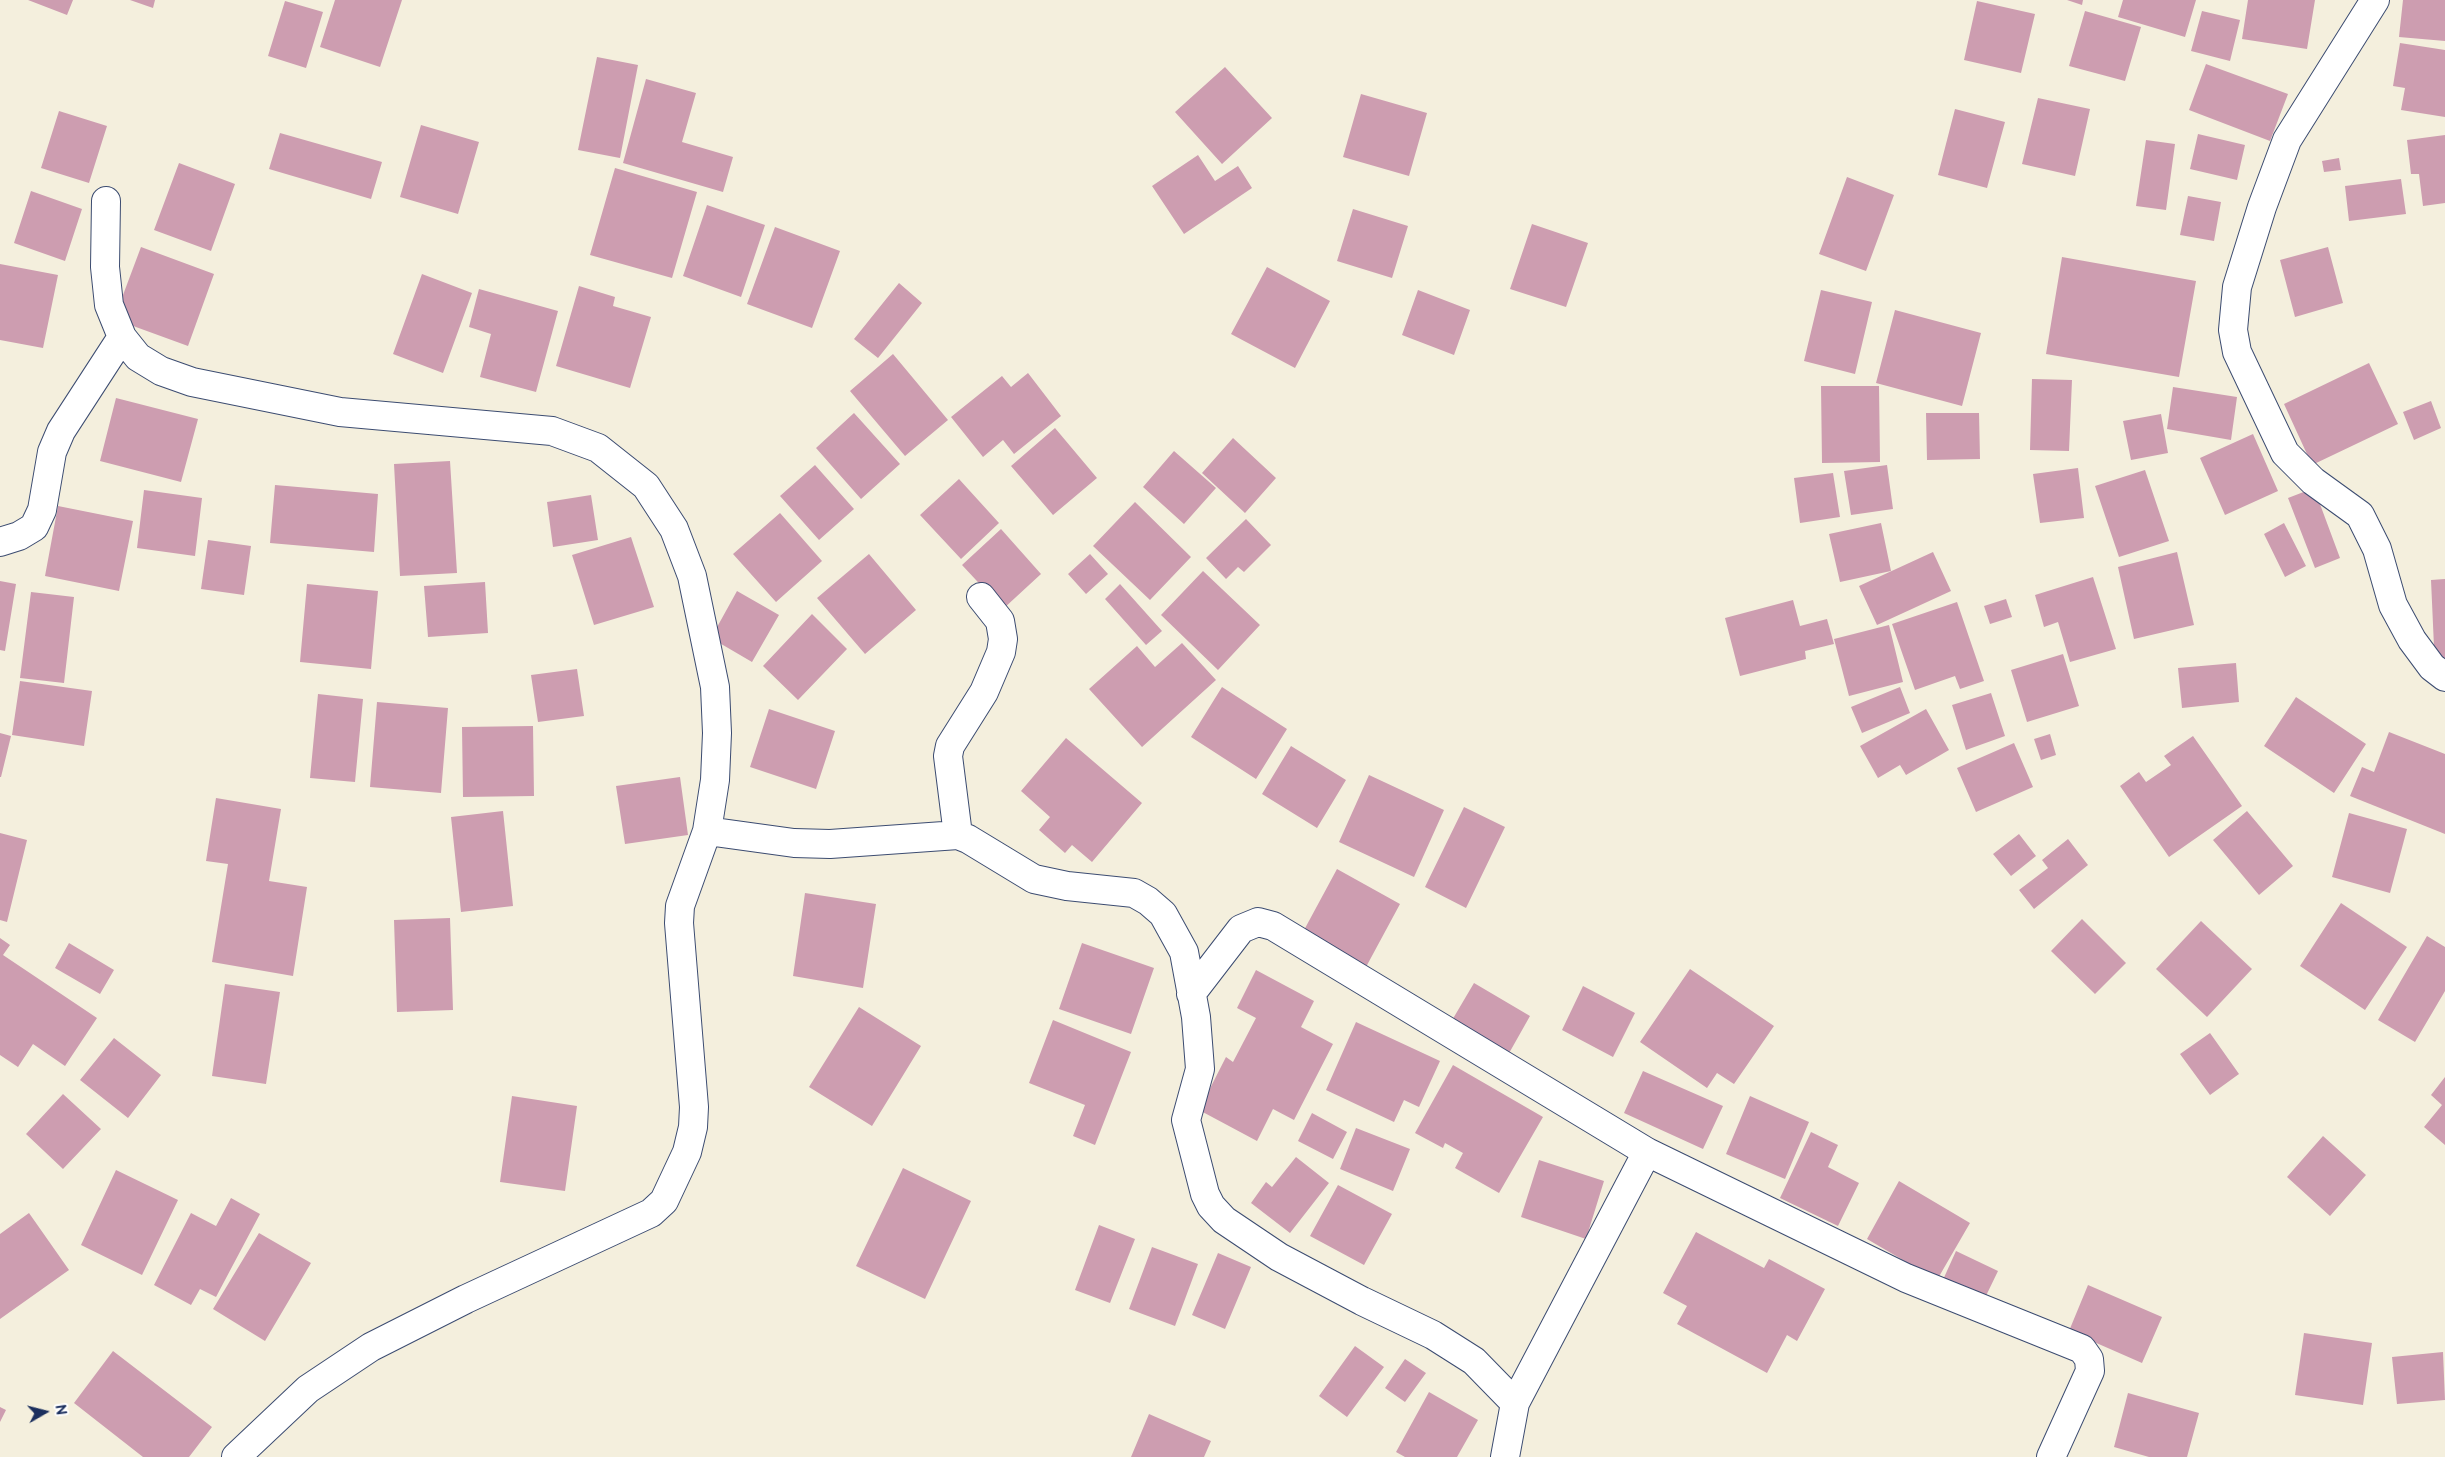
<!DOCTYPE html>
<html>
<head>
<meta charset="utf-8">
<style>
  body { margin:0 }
  #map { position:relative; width:2445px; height:1457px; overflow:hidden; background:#f4efdd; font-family:"Balsamiq Sans",sans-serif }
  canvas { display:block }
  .north { position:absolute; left:20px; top:1387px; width:50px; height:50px; -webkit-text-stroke:4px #fff; paint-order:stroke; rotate:82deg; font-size:14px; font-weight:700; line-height:20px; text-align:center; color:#1b2f5e }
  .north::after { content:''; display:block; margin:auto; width:18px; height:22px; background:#1b2f5e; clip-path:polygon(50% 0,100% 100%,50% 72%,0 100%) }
</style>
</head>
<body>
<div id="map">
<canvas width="2445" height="1457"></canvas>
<div class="north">N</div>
</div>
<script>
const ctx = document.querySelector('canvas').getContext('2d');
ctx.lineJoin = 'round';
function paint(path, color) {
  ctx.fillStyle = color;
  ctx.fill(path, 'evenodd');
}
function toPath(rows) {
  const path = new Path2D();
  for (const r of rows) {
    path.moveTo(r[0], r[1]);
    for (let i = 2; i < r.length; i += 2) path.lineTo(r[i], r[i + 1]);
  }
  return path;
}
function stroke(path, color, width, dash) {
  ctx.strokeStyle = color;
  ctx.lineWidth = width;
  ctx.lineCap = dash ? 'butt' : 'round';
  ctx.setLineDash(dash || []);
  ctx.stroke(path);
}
paint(toPath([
  [28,0,73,0,67,15],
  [130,0,155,0,153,8],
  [335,0,402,0,380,67,320,47],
  [2067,0,2083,0,2082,5],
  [2123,0,2196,0,2185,37,2118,17],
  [2248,0,2315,0,2307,49,2242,39],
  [2403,0,2445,0,2445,41,2399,37],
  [285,1,323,12,306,68,268,56],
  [1977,1,2035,14,2021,73,1964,60],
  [2085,11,2141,27,2125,81,2069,66],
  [2202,11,2240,20,2230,61,2191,51],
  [2400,43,2445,50,2445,117,2401,110,2405,88,2393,86],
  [597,57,638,65,620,158,578,150],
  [2206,64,2288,94,2270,141,2189,110],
  [1225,67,1272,118,1222,164,1175,112],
  [646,79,696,93,682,142,733,157,723,192,623,163],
  [1361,94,1427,113,1409,176,1343,157],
  [2038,98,2090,109,2075,176,2022,164],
  [1955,109,2005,122,1987,188,1938,175],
  [59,111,107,126,89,183,41,168],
  [421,125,479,142,458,214,400,197],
  [280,133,382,162,371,199,269,169],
  [2198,134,2245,145,2237,180,2190,169],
  [2445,135,2445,203,2423,206,2419,174,2411,174,2407,140],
  [2146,140,2175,144,2166,210,2136,206],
  [1198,155,1215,181,1238,166,1252,188,1184,234,1152,186],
  [2339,158,2341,170,2324,172,2322,161],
  [179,163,235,184,211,251,154,230],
  [615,168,697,192,672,278,590,255],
  [1847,177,1894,195,1866,271,1819,254],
  [2401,179,2406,214,2349,221,2345,186],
  [31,191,82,209,65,261,14,243],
  [2188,196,2221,202,2214,241,2180,235],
  [707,205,765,225,741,297,683,276],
  [1353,209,1408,226,1392,278,1337,261],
  [1532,224,1588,243,1566,307,1510,289],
  [775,227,840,251,812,328,747,304],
  [141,247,214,274,188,346,114,319],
  [2328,247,2343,303,2295,317,2280,260],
  [2062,257,2196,281,2179,377,2046,354],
  [0,264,58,275,43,348,0,340],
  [1267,267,1330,301,1295,368,1231,334],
  [422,274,472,293,443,373,393,354],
  [899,283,922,303,878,358,854,339],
  [579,286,615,297,613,306,651,317,630,388,556,366],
  [479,289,558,311,536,392,480,377,491,334,469,327],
  [1418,290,1470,310,1454,355,1402,335],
  [1821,290,1872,302,1855,374,1804,361],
  [1895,310,1981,333,1962,406,1876,383],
  [893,354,948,420,905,456,850,391],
  [2369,363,2398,424,2312,465,2284,404],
  [1028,373,1061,416,1014,454,1003,440,983,457,951,417,1002,376,1011,387],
  [2032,379,2072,380,2069,451,2030,450],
  [1821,386,1879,386,1880,462,1822,463],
  [2173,387,2237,397,2231,440,2167,429],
  [116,398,198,419,181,482,100,461],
  [2431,401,2441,428,2414,440,2403,412],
  [854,413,900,464,861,499,816,448],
  [1926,413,1979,413,1980,459,1927,460],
  [2161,414,2168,453,2131,460,2123,421],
  [1055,428,1097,478,1053,515,1011,466],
  [2253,434,2278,491,2225,515,2200,458],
  [1233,438,1276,478,1245,513,1202,473],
  [1174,451,1216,488,1184,524,1143,487],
  [450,461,457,573,400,576,394,464],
  [815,465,854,509,819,540,780,496],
  [1887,465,1893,509,1851,515,1844,471],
  [2078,468,2084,518,2040,523,2033,474],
  [2145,470,2169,541,2119,557,2095,486],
  [1833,473,1840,517,1800,523,1794,478],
  [959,479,999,523,961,559,920,515],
  [275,485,378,494,374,552,270,543],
  [2314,488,2340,558,2315,568,2288,498],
  [144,490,202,498,195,556,137,548],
  [591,495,598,540,553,547,547,502],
  [1135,502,1191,557,1150,600,1093,546],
  [58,506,133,521,119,591,45,576],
  [780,513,822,561,776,602,733,554],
  [1246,519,1271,545,1244,572,1238,567,1226,579,1206,558],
  [1881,523,1891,571,1840,582,1829,534],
  [2284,523,2306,566,2285,577,2264,534],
  [1001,529,1041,574,1003,609,962,565],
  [631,537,654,607,594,625,572,555],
  [208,540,251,546,244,595,201,589],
  [1933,552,1951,591,1877,625,1859,586],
  [2177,552,2194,625,2134,639,2118,567],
  [869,554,916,610,865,654,817,598],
  [1090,554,1108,574,1086,594,1068,574],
  [1203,571,1260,625,1218,670,1161,615],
  [2093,577,2116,649,2070,662,2058,622,2044,627,2035,595],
  [2445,579,2445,668,2435,669,2431,580],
  [0,581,16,584,5,651,0,650],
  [485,582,488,633,428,637,424,586],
  [307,584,378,591,371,669,300,662],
  [1120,584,1162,631,1146,645,1105,599],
  [737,591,779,615,752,662,711,638],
  [31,592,74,597,64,683,20,678],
  [2006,599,2012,617,1990,624,1984,606],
  [1793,600,1800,626,1827,619,1834,644,1805,651,1806,659,1740,676,1725,618],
  [1957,602,1984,681,1960,689,1955,676,1915,690,1892,624],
  [812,614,847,649,798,700,763,666],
  [1889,625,1903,682,1849,696,1834,639],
  [1182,643,1216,680,1142,747,1089,689,1137,646,1155,667],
  [2063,654,2079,706,2027,722,2011,670],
  [2236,663,2239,702,2182,708,2178,668],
  [577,669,584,716,538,722,531,675],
  [20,681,92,691,84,746,12,735],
  [1222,687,1287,729,1256,779,1191,737],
  [1900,687,1910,713,1862,733,1851,707],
  [1991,693,2005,736,1966,750,1952,705],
  [318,694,363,699,355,782,310,778],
  [2296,697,2366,744,2334,793,2264,746],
  [377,702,448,708,441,793,370,787],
  [769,709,835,731,816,789,750,767],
  [1926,709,1949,750,1906,775,1900,765,1878,778,1860,746],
  [533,726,534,796,463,797,462,727],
  [2389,732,2445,754,2445,834,2350,796,2362,767,2374,772],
  [0,733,11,736,1,777,0,777],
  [2050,734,2056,755,2041,760,2034,739],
  [2193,736,2242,806,2169,857,2120,786,2139,772,2146,782,2171,765,2164,756],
  [1066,738,1142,803,1092,862,1072,845,1065,853,1039,830,1050,817,1021,791],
  [2014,743,2033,787,1976,812,1957,768],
  [1291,746,1346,780,1317,828,1262,794],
  [1369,775,1444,810,1414,877,1339,842],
  [680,777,688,835,625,844,616,786],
  [216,798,281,809,269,881,307,887,293,976,212,962,228,864,206,861],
  [1464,807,1505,827,1466,908,1425,887],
  [503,811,513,906,461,912,451,817],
  [2247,811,2293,866,2259,895,2213,840],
  [2349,813,2407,829,2390,893,2332,877],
  [0,833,27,840,7,922,0,920],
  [2019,834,2036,856,2011,876,1993,854],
  [2068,839,2088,865,2034,909,2019,890,2048,868,2042,860],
  [1337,869,1400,904,1366,967,1303,932],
  [805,893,876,904,863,988,793,976],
  [2341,903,2407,947,2365,1010,2300,966],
  [450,918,453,1010,397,1012,394,920],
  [2082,919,2126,963,2095,994,2051,951],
  [2201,921,2252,969,2207,1017,2156,969],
  [2427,936,2445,947,2445,991,2415,1042,2378,1020],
  [0,938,10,945,3,955,97,1018,65,1066,33,1044,18,1067,0,1055],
  [69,943,114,970,100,994,55,968],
  [1082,943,1154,968,1131,1034,1059,1009],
  [1690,969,1774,1026,1734,1084,1717,1073,1707,1088,1640,1042],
  [1256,970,1314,1001,1301,1027,1333,1044,1294,1120,1273,1109,1257,1141,1199,1110,1226,1057,1233,1062,1256,1018,1237,1008],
  [1474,983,1530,1016,1508,1055,1451,1022],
  [225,984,280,992,266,1084,212,1076],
  [1583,986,1635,1013,1613,1057,1562,1030],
  [859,1007,921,1046,872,1126,809,1087],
  [1053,1020,1131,1052,1095,1145,1073,1136,1085,1105,1029,1083],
  [1356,1022,1440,1061,1419,1107,1404,1100,1394,1122,1326,1090],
  [2210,1033,2239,1074,2210,1095,2180,1054],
  [114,1038,161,1075,128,1118,80,1080],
  [1453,1065,1543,1117,1499,1193,1455,1168,1463,1153,1445,1143,1443,1148,1415,1133],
  [1643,1071,1723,1106,1703,1149,1624,1113],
  [2445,1077,2445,1145,2424,1127,2442,1105,2431,1095],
  [63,1094,101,1129,63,1169,26,1134],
  [512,1096,577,1106,565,1191,500,1182],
  [1750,1096,1809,1122,1785,1179,1726,1154],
  [1312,1113,1347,1132,1333,1159,1298,1141],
  [1356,1128,1410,1149,1393,1191,1340,1169],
  [1811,1132,1838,1145,1828,1167,1859,1183,1838,1226,1780,1198],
  [2323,1136,2366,1175,2330,1216,2287,1177],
  [1296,1157,1329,1183,1290,1233,1251,1203,1266,1182,1272,1187],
  [1539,1160,1604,1181,1586,1239,1521,1217],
  [903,1168,971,1201,925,1299,856,1266],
  [116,1170,178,1200,142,1275,81,1245],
  [1899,1181,1970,1223,1937,1280,1867,1239],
  [1338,1185,1392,1214,1364,1265,1310,1236],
  [231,1198,260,1214,216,1297,200,1289,191,1305,154,1285,191,1213,216,1226],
  [29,1213,69,1270,0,1319,0,1234],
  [1099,1225,1135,1239,1110,1303,1075,1290],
  [1696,1232,1764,1268,1769,1259,1825,1289,1797,1341,1787,1335,1767,1373,1677,1324,1687,1306,1663,1293],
  [259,1233,311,1263,265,1341,213,1309],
  [1152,1247,1198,1264,1175,1326,1129,1309],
  [1956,1251,1998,1271,1983,1302,1942,1282],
  [1218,1253,1251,1267,1225,1329,1192,1315],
  [2088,1285,2162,1317,2142,1363,2069,1331],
  [2304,1333,2372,1343,2363,1405,2295,1395],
  [1355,1346,1384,1367,1347,1417,1319,1396],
  [113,1351,212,1427,189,1457,143,1457,74,1403],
  [2443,1352,2445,1400,2397,1404,2392,1357],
  [1405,1359,1426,1373,1405,1402,1385,1388],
  [1429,1392,1478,1420,1457,1457,1405,1457,1396,1452],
  [2128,1393,2199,1413,2187,1457,2149,1457,2114,1447],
  [0,1407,6,1410,0,1422],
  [1149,1414,1211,1441,1204,1457,1131,1457]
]), '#cd9db0');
const minor = toPath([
  [2375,0,2287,140,2262,207,2237,287,2233,330,2237,352,2285,453,2313,481,2360,515,2377,549,2393,605,2412,640,2432,667,2445,677],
  [106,201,105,267,109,305,122,337,138,357,161,371,192,382,340,412,552,431,598,448,646,486,674,529,692,576,715,687,717,733,715,780,707,831,680,906,679,923,694,1107,693,1127,687,1152,664,1201,651,1213,466,1299,371,1347,308,1389,236,1457],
  [0,542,19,536,34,527,42,510,52,452,61,431,122,337],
  [707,831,794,843,830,844,958,835,968,839,1034,879,1067,886,1134,893,1148,901,1163,914,1184,952,1196,1017,1200,1069,1186,1120,1205,1194,1211,1206,1224,1220,1279,1257,1362,1301,1433,1335,1474,1361,1515,1403,1505,1457],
  [958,835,948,756,950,746,984,692,1001,652,1003,639,1000,621,981,597],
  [1191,994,1241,929,1258,922,1273,926,1647,1152,1906,1278,2082,1349,2089,1359,2090,1371,2051,1457],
  [1515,1403,1647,1152]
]);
stroke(minor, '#3c4c71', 30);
stroke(minor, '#fff', 28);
</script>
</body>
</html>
